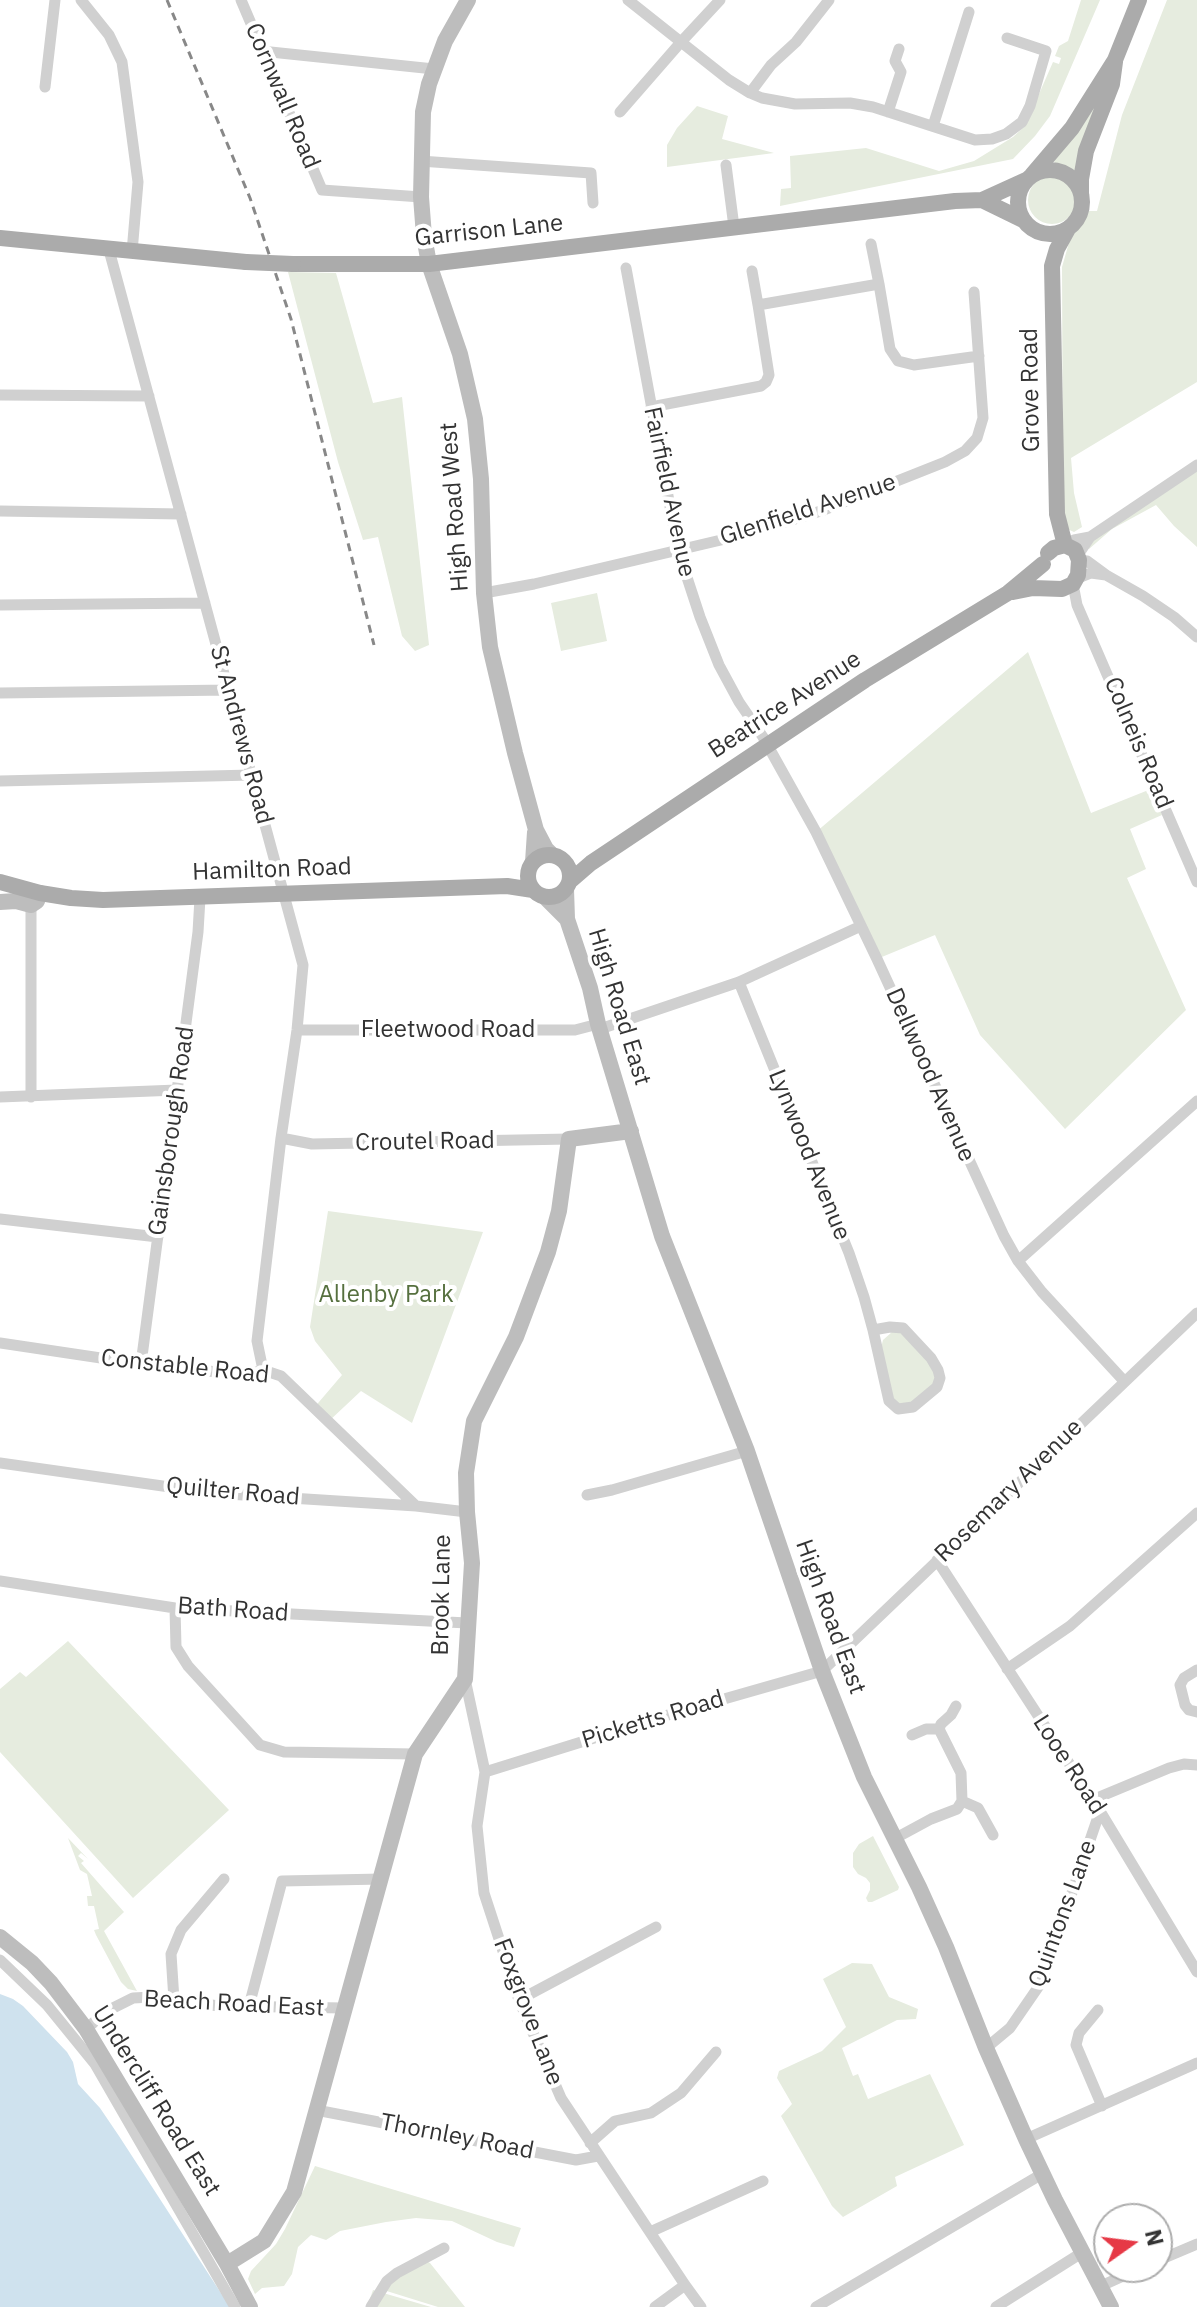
<!DOCTYPE html>
<html>
<head>
<meta charset="utf-8">
<style>
  body { margin:0 }
  #map { position:relative; width:1197px; height:2307px; overflow:hidden; background:#fff; font-family:"IBM Plex Sans",sans-serif }
  canvas { display:block }
  .north { position:absolute; left:1093px; top:2203px; width:80px; height:80px; box-sizing:border-box; background:#fff; border:2px solid #adadad; border-radius:50%; rotate:76deg; font-size:22px; font-weight:700; line-height:32px; text-align:center; color:#333 }
  .north::after { content:''; display:block; margin:auto; width:28px; height:36px; background:#e63946; clip-path:polygon(50% 0,100% 100%,50% 72%,0 100%) }
</style>
</head>
<body>
<div id="map">
<canvas width="1197" height="2307"></canvas>
<div class="north">N</div>
</div>
<script>
const ctx = document.querySelector('canvas').getContext('2d');
ctx.lineJoin = 'round';
function paint(path, color) {
  ctx.fillStyle = color;
  ctx.fill(path, 'evenodd');
}
function toPath(rows) {
  const path = new Path2D();
  for (const r of rows) {
    if (r.length === 3) {
      path.moveTo(r[0] + r[2], r[1]);
      path.arc(r[0], r[1], r[2], 0, 2 * Math.PI);
      continue;
    }
    path.moveTo(r[0], r[1]);
    for (let i = 2; i < r.length; i += 2) path.lineTo(r[i], r[i + 1]);
  }
  return path;
}
function stroke(path, color, width, dash) {
  ctx.strokeStyle = color;
  ctx.lineWidth = width;
  ctx.lineCap = dash ? 'butt' : 'round';
  ctx.setLineDash(dash || []);
  ctx.stroke(path);
}
function drawText(font, color, halo, rows, align = 'center') {
  ctx.font = font + ' "IBM Plex Sans",sans-serif';
  ctx.lineWidth = 8;
  ctx.setLineDash([]);
  ctx.textBaseline = 'middle';
  ctx.strokeStyle = halo;
  ctx.fillStyle = color;
  for (const [text, x, y, turn = 0] of rows) {
    ctx.save();
    ctx.translate(x, y);
    ctx.rotate((+turn || 0) * Math.PI / 180);
    ctx.textAlign = isNaN(turn) ? turn : align;
    if (halo) ctx.strokeText(text, 0, 0);
    ctx.fillText(text, 0, 0);
    ctx.restore();
  }
}
paint(toPath([
  [1081,0,1100,0,1050,116,1035,136,1013,159,780,206,781,189,791,188,790,156,866,148,939,171,974,161,1013,137,1025,126,1053,62,1059,64,1061,58,1055,56,1059,46,1068,41],
  [1167,0,1197,0,1197,382,1071,458,1074,493,1082,527,1074,532,1065,528,1063,517,1062,267,1070,239,1089,211,1097,211,1122,115],
  [1107,82,1078,175,1069,168,1055,164,1054,161],
  [697,106,728,116,722,139,774,153,667,167,667,145,677,128],
  [1052,200,24],
  [288,272,336,273,373,403,402,397,429,645,415,651,402,636,378,537,363,540,338,462],
  [1197,468,1197,547,1174,526,1156,505,1112,529,1089,549,1086,543],
  [597,593,607,641,561,651,551,603],
  [1028,652,1091,813,1151,789,1162,815,1130,829,1146,869,1127,878,1186,1010,1065,1129,980,1035,935,935,877,959,816,832],
  [328,1211,483,1232,412,1423,361,1391,328,1422,313,1409,342,1375,315,1341,310,1327],
  [892,1332,903,1332,935,1368,936,1382,912,1404,895,1404,881,1348,883,1340],
  [68,1641,229,1810,133,1898,0,1752,0,1689,20,1672,26,1677],
  [873,1836,899,1887,898,1890,872,1902,868,1902,866,1898,870,1890,870,1883,866,1878,858,1874,853,1867,853,1853,859,1844],
  [68,1838,88,1859,81,1853,78,1856,84,1861,81,1863,124,1912,104,1931,137,1991,128,1989,121,1982,96,1935,94,1930,99,1929,94,1906,88,1906,87,1896,92,1896,87,1874,80,1870],
  [852,1963,872,1964,889,1997,918,2009,916,2019,897,2020,842,2048,853,2076,858,2074,868,2099,930,2074,964,2145,895,2177,897,2186,843,2217,832,2206,781,2116,792,2104,777,2078,779,2071,822,2051,846,2027,823,1979],
  [315,2166,521,2228,514,2247,497,2242,452,2221,416,2218,386,2222,340,2231,326,2240,311,2235,298,2247,292,2274,284,2286,262,2288,255,2294,248,2279,251,2271,276,2244,285,2229],
  [423,2259,430,2263,465,2307,438,2307,377,2288],
  [373,2290,431,2307,367,2307]
]), '#e6ecdf');
paint(toPath([
  [0,1994,13,1999,23,2006,67,2052,73,2062,78,2084,100,2108,119,2136,230,2307,0,2307]
]), '#cfe2ee');
stroke(toPath([
  [81,0,109,35,122,62,138,182,132,252],
  [241,0,322,190,421,197],
  [720,0,681,42,729,80,750,93,762,98,795,104,850,103,873,107,975,140,992,139,1006,134,1022,122,1030,106,1046,51,1007,38],
  [261,51,434,69],
  [45,87,55,0],
  [750,93,771,65,796,42,829,0],
  [620,112,681,42,628,0],
  [888,112,901,72,895,61,899,49],
  [933,126,969,12],
  [420,161,591,173,593,203],
  [726,165,734,227],
  [109,250,303,965,297,1030,281,1138,257,1341,263,1370],
  [626,268,678,550,700,617,719,665,739,702,763,737,816,832,877,959,1004,1236,1018,1261,1042,1292,1124,1381],
  [752,271,758,305],
  [879,284,890,349,898,361,914,365,979,356],
  [0,395,149,396],
  [651,407,761,386,766,382,769,375,758,305,879,284,871,244],
  [0,511,181,514],
  [1090,537,1197,465],
  [1069,546,1074,540,1090,537,1078,555],
  [1106,575,1143,596,1174,617,1197,637],
  [1076,579,1091,573,1106,575,1087,561,1079,560],
  [1073,584,1077,605,1197,882],
  [484,593,534,584,721,540,782,523,824,510,945,462,965,451,977,438,983,418,974,292],
  [0,605,205,603],
  [0,693,229,690],
  [0,781,252,775],
  [31,905,31,1097],
  [739,982,849,1253,864,1297,873,1330,890,1327,903,1328,931,1358,938,1370,940,1378,937,1387,913,1407,898,1409,889,1401,873,1330],
  [600,1029,739,982,861,926],
  [297,1030,575,1030,598,1024],
  [0,1097,177,1090],
  [281,1138,312,1144,569,1139],
  [0,1219,158,1237],
  [1018,1261,1197,1101],
  [0,1343,141,1364,246,1375,263,1370,281,1376,416,1506],
  [141,1364,198,932,200,898],
  [0,1463,212,1493,416,1506,467,1512],
  [587,1495,612,1490,747,1451],
  [937,1560,1100,1811,1197,1972],
  [0,1581,175,1608,467,1623],
  [175,1608,176,1647,188,1666,260,1745,284,1752,415,1754],
  [1007,1669,1070,1626,1197,1513],
  [1197,1670,1184,1678,1180,1685,1185,1705,1189,1710,1197,1712],
  [465,1679,485,1772,477,1826,484,1893,519,2000,561,2098,685,2285,701,2307],
  [912,1735,926,1729,939,1729],
  [485,1772,668,1715,822,1671,1197,1313],
  [1092,1800,1169,1768,1184,1764,1197,1765],
  [962,1801,978,1808,993,1835],
  [894,1839,931,1819,957,1809,962,1801,961,1773,939,1729,941,1724,951,1715,956,1706],
  [0,1960,47,2005,95,2064,235,2307],
  [174,2000,171,1954,181,1930,224,1879],
  [519,2000,656,1927],
  [249,2006,282,1881,382,1879],
  [1098,2010,1079,2033,1076,2045,1102,2106],
  [86,2029,107,2011,133,1998,152,1997,219,2006,344,2008],
  [986,2048,1010,2028,1041,1983,1100,1811],
  [316,2110,576,2160,598,2156],
  [1026,2139,1197,2063],
  [590,2143,615,2121,651,2113,681,2093,716,2052],
  [650,2232,763,2181],
  [1157,2261,1197,2244],
  [1101,2286,1143,2267],
  [371,2307,387,2281,397,2273,444,2248],
  [655,2307,685,2285],
  [816,2307,1042,2174],
  [996,2307,1083,2252]
]), '#d0d0d0', 11);
stroke(toPath([
  [468,0,445,41,429,84,423,112,421,197,424,236,429,264,460,354,475,419,481,479,484,593,490,647,515,753,536,830,546,849,552,855],
  [533,862,535,832],
  [566,889,567,919,590,988,598,1024,662,1236,747,1451,822,1671,864,1777,919,1887,946,1947,986,2048,1026,2139,1055,2200,1111,2307],
  [545,897,567,919],
  [0,902,16,901,31,905,37,901,40,893],
  [0,1937,32,1963,51,1983,86,2029,227,2264,250,2307],
  [227,2264,264,2241,294,2192,415,1754,465,1679,472,1563,467,1512,466,1473,474,1421,516,1337,548,1252,559,1211,569,1139,631,1131]
]), '#bdbdbd', 16);
stroke(toPath([
  [1050,202,32],
  [1032,175,1072,128,1115,60,1139,0],
  [1081,193,1081,179,1086,151,1112,84,1115,62],
  [982,200,1026,180],
  [0,238,246,262],
  [293,264,429,264,955,201,982,200,1023,220],
  [1065,545,1057,514,1052,266,1057,249,1068,229],
  [1013,592,1033,588,1062,589,1073,584,1078,575,1079,560,1075,550,1065,545,1054,548,1048,553],
  [549,876,21],
  [0,882,40,893,71,898,103,900,507,886,533,890],
  [569,882,591,863,865,680,1008,593,1043,564]
]), '#ababab', 16);
stroke(toPath([
  [167,0,250,198,291,319,374,645]
]), '#888', 3, [8, 6]);
stroke(toPath([
  [246,262,293,264]
]), '#ababab', 16);
drawText('24px', '#333', '#fff', [
  ["Cornwall Road",282,96,67],
  ["Garrison Lane",489,231,-6],
  ["Grove Road",1031,390,-91],
  ["Fairfield Avenue",669,492,78],
  ["High Road West",455,507,-94],
  ["Glenfield Avenue",808,510,-18],
  ["Beatrice Avenue",785,705,-33],
  ["St Andrews Road",241,735,75],
  ["Colneis Road",1138,743,67],
  ["Hamilton Road",272,870,-2],
  ["High Road East",619,1007,73],
  ["Fleetwood Road",448,1030],
  ["Dellwood Avenue",930,1075,66],
  ["Gainsborough Road",172,1131,-82],
  ["Croutel Road",425,1142,-1],
  ["Lynwood Avenue",809,1155,68],
  ["Constable Road",185,1367,6],
  ["Rosemary Avenue",1009,1491,-44],
  ["Quilter Road",233,1492,5],
  ["Brook Lane",442,1595,-89],
  ["Bath Road",233,1610,4],
  ["High Road East",830,1617,70],
  ["Picketts Road",653,1720,-17],
  ["Looe Road",1069,1765,57],
  ["Quintons Lane",1063,1914,-70],
  ["Beach Road East",234,2004,3],
  ["Foxgrove Lane",528,2012,69],
  ["Undercliff Road East",156,2101,58],
  ["Thornley Road",457,2137,11]
]);
drawText('24px', '#56703f', '#fff', [
  ["Allenby Park",386,1295]
]);
</script>
</body>
</html>
